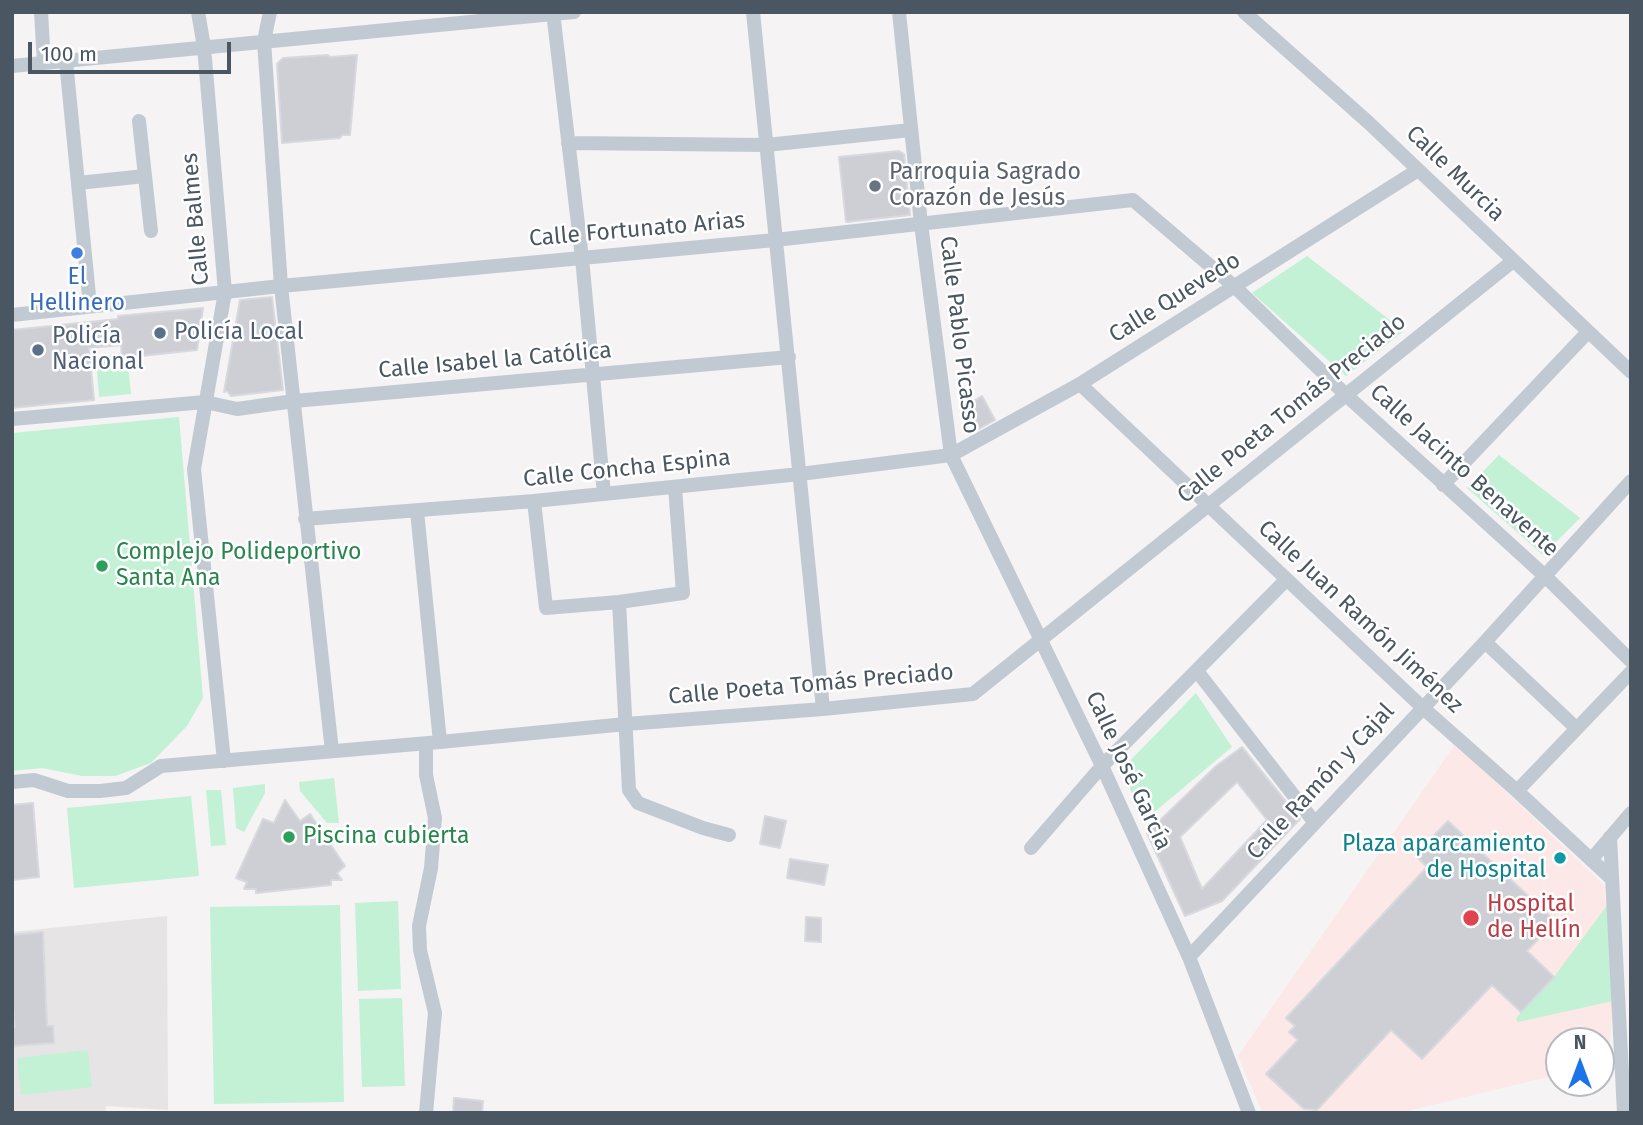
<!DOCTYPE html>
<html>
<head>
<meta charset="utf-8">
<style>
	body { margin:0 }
	#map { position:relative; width:1643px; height:1125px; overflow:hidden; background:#f5f3f3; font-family:"Fira Sans",sans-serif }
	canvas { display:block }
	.frame { position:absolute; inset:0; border:14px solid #4a5661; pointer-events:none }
	.north { position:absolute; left:1545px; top:1027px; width:70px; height:70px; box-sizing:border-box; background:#fff; border:2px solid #b7bbc0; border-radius:50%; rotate:0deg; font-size:19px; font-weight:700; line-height:28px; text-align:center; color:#4a5661 }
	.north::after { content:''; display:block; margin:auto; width:24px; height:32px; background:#1a73e8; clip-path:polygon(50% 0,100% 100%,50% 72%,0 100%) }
	.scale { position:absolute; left:28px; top:42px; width:203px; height:32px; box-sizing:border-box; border:4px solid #4a5661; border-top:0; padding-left:9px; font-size:21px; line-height:24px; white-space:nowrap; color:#4a5661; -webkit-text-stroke:5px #fff; paint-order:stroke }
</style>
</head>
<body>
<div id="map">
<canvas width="1643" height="1125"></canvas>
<div class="frame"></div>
<div class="north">N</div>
<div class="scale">100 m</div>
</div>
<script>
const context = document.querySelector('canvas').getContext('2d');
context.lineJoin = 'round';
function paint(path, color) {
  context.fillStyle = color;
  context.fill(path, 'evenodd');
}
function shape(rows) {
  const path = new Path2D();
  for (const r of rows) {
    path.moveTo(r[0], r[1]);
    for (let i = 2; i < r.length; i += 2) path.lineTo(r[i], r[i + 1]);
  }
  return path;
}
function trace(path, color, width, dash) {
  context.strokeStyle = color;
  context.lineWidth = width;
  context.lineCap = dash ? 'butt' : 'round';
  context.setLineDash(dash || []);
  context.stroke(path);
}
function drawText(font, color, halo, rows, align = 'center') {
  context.font = font + ' "Fira Sans",sans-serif';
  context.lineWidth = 5;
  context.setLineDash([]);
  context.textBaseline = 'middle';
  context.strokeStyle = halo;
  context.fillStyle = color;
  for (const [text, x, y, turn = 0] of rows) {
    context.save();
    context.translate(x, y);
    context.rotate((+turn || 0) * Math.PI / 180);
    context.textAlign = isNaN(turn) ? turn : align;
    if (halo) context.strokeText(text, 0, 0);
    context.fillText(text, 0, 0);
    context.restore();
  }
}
paint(shape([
	[167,916,168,1110,106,1106,105,1113,12,1113,12,932]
]), '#e6e4e5');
paint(shape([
	[1454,746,1480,767,1604,885,1605,899,1608,904,1613,1001,1608,1062,1601,1064,1601,1041,1559,1041,1559,1074,1400,1113,1263,1113,1238,1056]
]), '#fce8e6');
paint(shape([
	[1307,256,1404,331,1346,376,1252,293],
	[127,353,131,394,99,397,96,357],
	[179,417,203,698,187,726,151,763,115,776,82,776,42,768,12,771,12,433],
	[1499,455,1580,518,1543,555,1467,488],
	[1196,693,1232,747,1145,820,1121,770],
	[334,778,339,823,327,823,300,791,299,782],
	[265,784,265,793,244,832,236,828,233,788],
	[206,790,221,790,226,845,211,846],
	[191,796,199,876,74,888,67,808],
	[398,901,401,989,358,991,355,903],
	[1608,904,1613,1001,1518,1022,1516,1019,1521,1012,1554,977],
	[340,905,344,1102,214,1104,210,907],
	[402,998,405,1086,362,1087,359,999],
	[88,1050,92,1087,21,1095,17,1058]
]), '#c3f1d5');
const building = shape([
	[328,55,330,57,357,55,350,135,342,135,340,138,282,143,277,64,283,58,328,55],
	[899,151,904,154,910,215,846,222,839,157,899,151],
	[272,297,283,390,231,396,227,391,224,392,240,300,272,297],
	[203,308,197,350,122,358,121,345,89,348,94,400,12,408,12,330,118,319,118,316,203,308],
	[982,396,995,420,979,429,965,406,982,396],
	[1242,747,1300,819,1222,901,1185,916,1147,833,1216,766,1242,747],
	[1237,782,1267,820,1202,889,1180,837,1237,782],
	[285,800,300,821,310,814,345,866,337,873,342,880,331,880,331,885,256,893,256,889,244,889,247,882,236,878,263,819,274,823,285,800],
	[33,803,39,877,12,880,12,805,33,803],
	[765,816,786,821,780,848,760,844,765,816],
	[1448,821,1555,921,1527,951,1554,977,1521,1012,1492,985,1422,1059,1391,1030,1317,1110,1304,1109,1266,1074,1298,1040,1289,1032,1295,1026,1286,1018,1427,867,1415,855,1448,821],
	[790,859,828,865,824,885,787,878,790,859],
	[806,917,821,918,821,942,805,941,806,917],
	[43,932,47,1026,53,1026,54,1043,12,1046,12,1029,15,1027,12,998,12,935,43,932],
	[454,1098,483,1101,482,1113,453,1113,454,1098]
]);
paint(building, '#cdcfd5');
trace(building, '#d7d9de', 2);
trace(shape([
	[41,12,44,63],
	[198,12,204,47,225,292,194,469,224,761],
	[270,12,264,41,281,286,332,751],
	[553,12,582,258,604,494],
	[753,12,823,709],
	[899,12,921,224,951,455,1102,766,1189,957,1249,1113],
	[1244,12,1369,123,1631,372],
	[66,61,90,306],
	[12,66,574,12],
	[139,121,151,231],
	[568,143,766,145,911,130],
	[78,183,145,176],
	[12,315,281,286,775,240,1133,200,1235,287,1346,395,1545,576,1631,661],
	[1080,384,1422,707,1517,791,1612,879],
	[12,419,205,402,237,409,294,401,789,357],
	[1443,485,1587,333],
	[534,501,546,608,619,602,683,593,675,487],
	[417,511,440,742],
	[305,519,534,501,800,474,951,455,1080,384,1418,170],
	[619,602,629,790,638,803,703,828,729,835],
	[1485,642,1575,727],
	[1197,671,1315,823],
	[426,744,426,775,435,818,431,868,419,926,420,950,435,1013,426,1113],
	[12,782,34,780,68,791,100,791,126,788,161,766,440,742,626,724,823,709,973,694,1513,261],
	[1517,791,1631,672],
	[1610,837,1624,1113],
	[1031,848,1102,766,1286,580],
	[1591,860,1631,813],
	[1189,957,1485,642,1631,481]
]), '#c1cad2', 14);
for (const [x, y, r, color] of [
	[875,186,7,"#6b7280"],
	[77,253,7,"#3f7fe0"],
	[160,333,7,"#5c6f8a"],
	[38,350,7,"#5c6f8a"],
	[102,566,7,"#2e9e5b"],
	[289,837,7,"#2e9e5b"],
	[1560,858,7,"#0f9aa8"],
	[1471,918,9,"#e0444e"]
]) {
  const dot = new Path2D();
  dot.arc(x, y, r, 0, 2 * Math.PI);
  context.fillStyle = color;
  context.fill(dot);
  trace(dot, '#fff', 2.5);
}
drawText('23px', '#5b616d', '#fff', [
	["Parroquia Sagrado",889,173],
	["Corazón de Jesús",889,199]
], 'left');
drawText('23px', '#4a5661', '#fff', [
	["Calle Murcia",1455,174,44],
	["Calle Balmes",196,219,-95],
	["Calle Fortunato Arias",637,230,-5],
	["Calle Quevedo",1175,298,-32],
	["Calle Pablo Picasso",959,335,83],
	["Calle Isabel la Católica",495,361,-5],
	["Calle Poeta Tomás Preciado",1292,409,-39],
	["Calle Concha Espina",627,469,-6],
	["Calle Jacinto Benavente",1464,471,42],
	["Calle Juan Ramón Jiménez",1360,617,43],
	["Calle Poeta Tomás Preciado",811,685,-5],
	["Calle José García",1128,771,65],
	["Calle Ramón y Cajal",1321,782,-47]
]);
drawText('23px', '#366cbe', '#fff', [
	["El",77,278],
	["Hellinero",77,304]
]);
drawText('23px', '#4e5e75', '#fff', [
	["Policía Local",174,333],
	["Policía",52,337],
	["Nacional",52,363]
], 'left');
drawText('23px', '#27864d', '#fff', [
	["Complejo Polideportivo",116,553],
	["Santa Ana",116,579],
	["Piscina cubierta",303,837]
], 'left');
drawText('23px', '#0d838f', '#fff', [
	["Plaza aparcamiento",1546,845],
	["de Hospital",1546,871]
], 'right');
drawText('23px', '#be3a42', '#fff', [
	["Hospital",1487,905],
	["de Hellín",1487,931]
], 'left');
</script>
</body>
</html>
